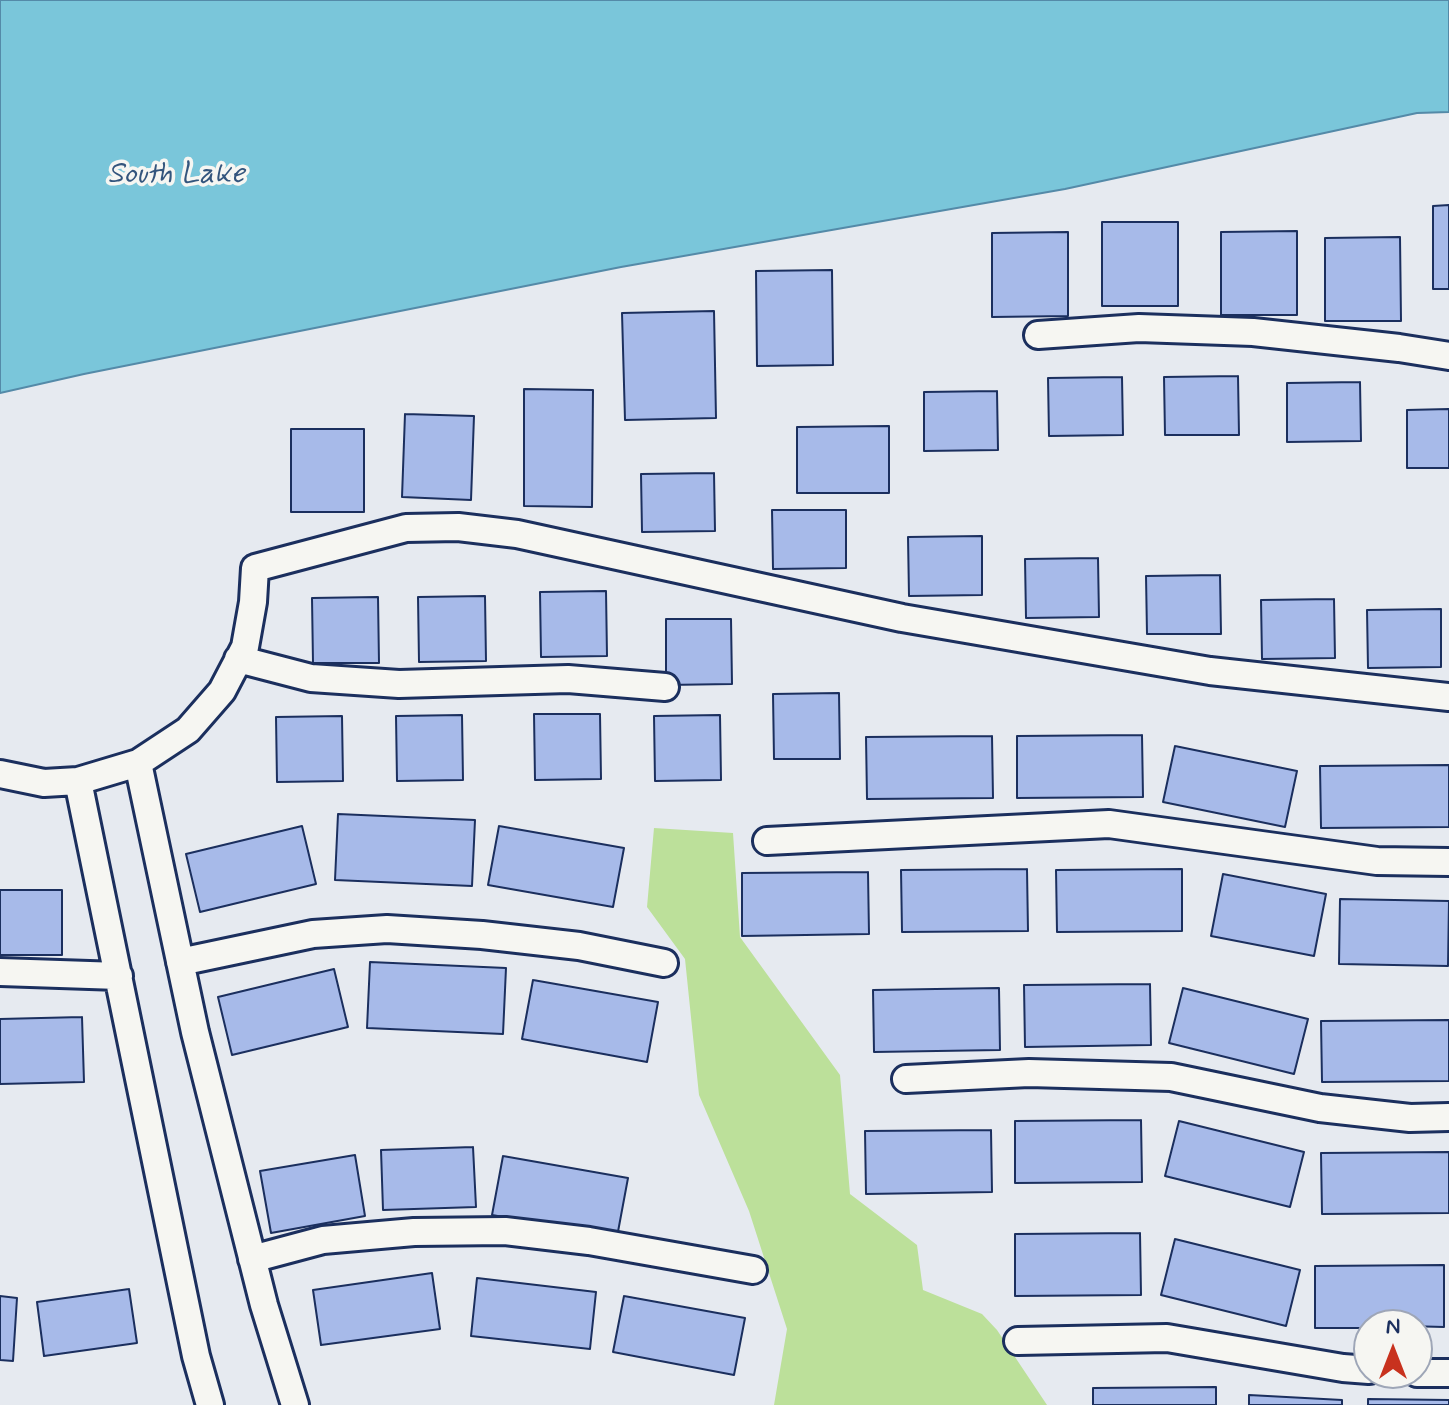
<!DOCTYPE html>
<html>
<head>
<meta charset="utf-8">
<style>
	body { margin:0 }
	#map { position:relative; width:1449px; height:1405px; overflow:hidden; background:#e6eaf0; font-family:Mynerve,sans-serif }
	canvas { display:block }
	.north { position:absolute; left:1353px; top:1309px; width:80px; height:80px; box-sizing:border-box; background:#f6f6f2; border:2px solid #9ea6b7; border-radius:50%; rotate:0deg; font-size:22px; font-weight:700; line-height:32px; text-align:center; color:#1b2f5e }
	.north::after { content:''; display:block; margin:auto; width:28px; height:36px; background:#c8321e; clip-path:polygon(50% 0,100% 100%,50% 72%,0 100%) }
</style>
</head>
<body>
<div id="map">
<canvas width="1449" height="1405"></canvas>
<div class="north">N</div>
</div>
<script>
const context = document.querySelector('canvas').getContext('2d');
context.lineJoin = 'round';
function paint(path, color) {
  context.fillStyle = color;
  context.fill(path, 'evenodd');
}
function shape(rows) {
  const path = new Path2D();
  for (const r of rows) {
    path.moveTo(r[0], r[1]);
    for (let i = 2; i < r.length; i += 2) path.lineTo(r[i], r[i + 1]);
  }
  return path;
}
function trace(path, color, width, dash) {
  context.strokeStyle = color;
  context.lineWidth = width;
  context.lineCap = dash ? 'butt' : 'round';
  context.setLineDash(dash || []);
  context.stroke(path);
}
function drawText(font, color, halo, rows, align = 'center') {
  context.font = font + ' Mynerve,sans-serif';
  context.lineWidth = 7;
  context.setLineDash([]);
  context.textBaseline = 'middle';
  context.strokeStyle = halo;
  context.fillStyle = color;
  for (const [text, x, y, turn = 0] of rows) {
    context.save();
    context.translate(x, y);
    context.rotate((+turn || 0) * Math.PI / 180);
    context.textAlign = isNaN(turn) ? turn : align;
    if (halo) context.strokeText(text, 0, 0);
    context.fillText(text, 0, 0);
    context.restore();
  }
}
paint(shape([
	[654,828,733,833,740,937,840,1075,850,1194,917,1245,923,1290,982,1314,997,1330,1047,1405,774,1405,787,1329,749,1211,699,1095,685,959,647,907]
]), '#bce09a');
const water = shape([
	[0,0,1449,0,1449,112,1417,113,1065,189,621,267,84,374,0,393,0,0]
]);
paint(water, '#7ac6da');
trace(water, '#548aa8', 2);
const building = shape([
	[1449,205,1449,289,1433,289,1433,206,1449,205],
	[1102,222,1178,222,1178,306,1102,306,1102,222],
	[1297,231,1297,315,1221,315,1221,232,1297,231],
	[1068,232,1068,316,992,317,992,233,1068,232],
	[1400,237,1401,321,1325,321,1325,238,1400,237],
	[832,270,833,365,757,366,756,271,832,270],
	[714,311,716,418,625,420,622,313,714,311],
	[1238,376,1239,435,1165,435,1164,377,1238,376],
	[1122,377,1123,435,1049,436,1048,378,1122,377],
	[1360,382,1361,441,1287,442,1287,383,1360,382],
	[524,389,593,390,592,507,524,506,524,389],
	[997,391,998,450,924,451,924,392,997,391],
	[1449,409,1449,468,1407,468,1407,410,1449,409],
	[405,414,474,416,471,500,402,497,405,414],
	[889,426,889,493,797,493,797,427,889,426],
	[291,429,364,429,364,512,291,512,291,429],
	[714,473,715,531,642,532,641,474,714,473],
	[772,510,846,510,846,568,773,569,772,510],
	[982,536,982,595,909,596,908,537,982,536],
	[1098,558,1099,617,1026,618,1025,559,1098,558],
	[1220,575,1221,634,1147,634,1146,576,1220,575],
	[606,591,607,656,541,657,540,592,606,591],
	[485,596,486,661,419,662,418,597,485,596],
	[378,597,379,663,313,663,312,598,378,597],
	[1334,599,1335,658,1262,659,1261,600,1334,599],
	[1441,609,1441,667,1368,668,1367,610,1441,609],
	[666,619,731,619,732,684,666,685,666,619],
	[839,693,840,759,774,759,773,694,839,693],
	[534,714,600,714,601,779,535,780,534,714],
	[462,715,463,780,397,781,396,716,462,715],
	[720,715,721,780,655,781,654,716,720,715],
	[342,716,343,781,277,782,276,717,342,716],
	[1142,735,1143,797,1017,798,1017,736,1142,735],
	[992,736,993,798,867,799,866,737,992,736],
	[1175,746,1297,771,1285,827,1163,802,1175,746],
	[1449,765,1449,827,1321,828,1320,766,1449,765],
	[338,814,475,820,472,886,335,880,338,814],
	[302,826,316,884,200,912,186,854,302,826],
	[499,826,624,848,613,907,488,885,499,826],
	[1027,869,1028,931,902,932,901,870,1027,869],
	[1182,869,1182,931,1057,932,1056,870,1182,869],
	[868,872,869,934,742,936,742,873,868,872],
	[1223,874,1326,894,1314,956,1211,936,1223,874],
	[0,890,62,890,62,955,0,955,0,890],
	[1340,899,1449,901,1448,966,1339,964,1340,899],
	[370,962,506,968,503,1034,367,1028,370,962],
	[334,969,348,1027,232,1055,218,997,334,969],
	[533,980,658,1002,647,1062,522,1039,533,980],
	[1150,984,1151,1045,1025,1047,1024,985,1150,984],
	[999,988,1000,1050,874,1052,873,990,999,988],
	[1183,988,1308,1019,1294,1074,1169,1043,1183,988],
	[82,1017,84,1082,0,1084,0,1019,82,1017],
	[1449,1020,1449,1081,1322,1082,1321,1021,1449,1020],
	[1141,1120,1142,1182,1015,1183,1015,1121,1141,1120],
	[1179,1121,1304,1152,1290,1207,1165,1176,1179,1121],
	[991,1130,992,1192,866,1194,865,1131,991,1130],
	[473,1147,476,1207,383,1210,381,1150,473,1147],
	[1449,1152,1449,1213,1322,1214,1321,1153,1449,1152],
	[355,1155,365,1216,271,1233,260,1171,355,1155],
	[503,1156,628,1178,617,1237,492,1215,503,1156],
	[1140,1233,1141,1295,1015,1296,1015,1234,1140,1233],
	[1175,1239,1300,1270,1286,1326,1161,1295,1175,1239],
	[1444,1265,1444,1327,1369,1325,1369,1328,1315,1328,1315,1266,1444,1265],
	[432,1273,440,1329,321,1345,313,1290,432,1273],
	[477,1278,596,1292,590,1349,471,1336,477,1278],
	[129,1289,137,1343,44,1356,37,1302,129,1289],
	[0,1296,17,1298,13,1361,0,1360,0,1296],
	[624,1296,745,1318,734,1375,613,1352,624,1296],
	[1216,1387,1216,1405,1093,1405,1093,1388,1216,1387],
	[1249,1395,1342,1400,1342,1405,1249,1405,1249,1395],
	[1368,1399,1449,1400,1449,1405,1368,1405,1368,1399]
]);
paint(building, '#a7bae9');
trace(building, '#1b2f5e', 2);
const minor = shape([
	[1038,335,1139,328,1253,332,1399,348,1449,356],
	[238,659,311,678,399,684,568,679,665,687],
	[138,763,195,1032,264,1305,295,1405],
	[0,774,44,783,78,781,138,763,188,730,222,691,245,647,253,602,255,568,406,528,458,527,517,534,902,618,1210,671,1449,697],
	[78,781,196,1356,210,1405],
	[767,841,1109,824,1377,861,1449,862],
	[180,962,313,934,387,929,482,935,579,946,664,963],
	[0,972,119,976],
	[906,1079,1029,1073,1171,1077,1320,1108,1410,1118,1449,1117],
	[252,1259,323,1240,414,1232,505,1231,589,1241,753,1270],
	[1018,1341,1167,1338,1343,1368,1369,1370],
	[1417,1373,1449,1373]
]);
trace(minor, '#1b2f5e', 32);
trace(minor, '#f6f6f2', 26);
drawText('italic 30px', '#33557d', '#f6f6f2', [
	["South Lake",176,176]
]);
</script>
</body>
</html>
